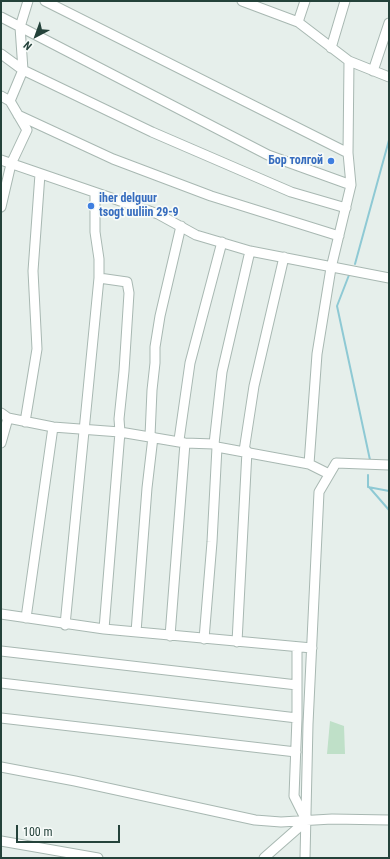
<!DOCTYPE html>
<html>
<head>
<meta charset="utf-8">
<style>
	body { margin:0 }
	#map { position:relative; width:390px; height:859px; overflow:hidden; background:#e6efeb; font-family:"Roboto Condensed",sans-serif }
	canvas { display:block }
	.frame { position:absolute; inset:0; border:2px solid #24423a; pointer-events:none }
	.north { position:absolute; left:16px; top:16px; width:40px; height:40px; -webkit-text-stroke:3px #f7fbf9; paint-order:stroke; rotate:221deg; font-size:11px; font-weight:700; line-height:16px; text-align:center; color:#24423a }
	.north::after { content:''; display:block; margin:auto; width:14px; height:18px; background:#24423a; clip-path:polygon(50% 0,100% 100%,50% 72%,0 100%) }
	.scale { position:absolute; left:16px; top:825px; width:104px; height:18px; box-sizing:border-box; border:2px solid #24423a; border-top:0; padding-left:5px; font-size:12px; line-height:14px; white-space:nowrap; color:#24423a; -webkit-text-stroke:3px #f7fbf9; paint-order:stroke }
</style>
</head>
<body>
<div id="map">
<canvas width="390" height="859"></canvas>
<div class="frame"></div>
<div class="north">N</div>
<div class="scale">100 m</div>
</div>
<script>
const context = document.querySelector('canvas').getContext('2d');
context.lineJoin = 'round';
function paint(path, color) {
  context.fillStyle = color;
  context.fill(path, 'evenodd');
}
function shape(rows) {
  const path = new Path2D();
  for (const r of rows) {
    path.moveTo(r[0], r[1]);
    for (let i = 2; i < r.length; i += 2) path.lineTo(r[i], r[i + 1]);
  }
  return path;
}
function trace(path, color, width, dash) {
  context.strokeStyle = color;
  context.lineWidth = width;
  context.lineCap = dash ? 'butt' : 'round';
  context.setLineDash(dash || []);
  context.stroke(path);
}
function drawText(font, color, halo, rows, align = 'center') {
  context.font = font + ' "Roboto Condensed",sans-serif';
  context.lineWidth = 3.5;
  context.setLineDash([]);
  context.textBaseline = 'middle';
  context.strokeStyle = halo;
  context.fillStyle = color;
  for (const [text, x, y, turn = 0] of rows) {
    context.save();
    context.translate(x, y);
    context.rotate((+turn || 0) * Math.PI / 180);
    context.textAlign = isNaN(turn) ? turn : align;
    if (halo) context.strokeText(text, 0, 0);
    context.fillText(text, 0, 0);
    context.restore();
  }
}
paint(shape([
	[330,721,344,726,345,754,327,754]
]), '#bfe0c8');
trace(shape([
	[355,264,389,140],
	[349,275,337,306,370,460],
	[368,475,368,487,389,491],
	[369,487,389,510]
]), '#8ec9d4', 2);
const minor = shape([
	[45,1,348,153],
	[242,1,298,22,349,61,389,77],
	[1,17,268,155,351,185],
	[298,22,305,1],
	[331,48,345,1],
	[1,54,23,70,152,132,291,192,346,208],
	[373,71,389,23],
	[1,96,10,101],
	[18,115,113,159,211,196,339,236],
	[1,160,158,214,196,235,250,251,389,278],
	[1,207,11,164,27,130,10,101,23,70,20,27,28,1],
	[99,278,127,282,129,293,124,371,119,419,120,432,104,629],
	[1,413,8,418,53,427,120,432,185,443,214,444,217,447,309,464,329,474],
	[25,422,37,349,33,271,40,174],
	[150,436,152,390,155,363,155,347,160,316,181,226],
	[179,440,190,363,222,242],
	[1,443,8,418],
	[214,444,222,372,250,251],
	[244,451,254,386,284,257],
	[309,464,317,354,331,268,351,185,348,153,349,61],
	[1,614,104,629,312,648],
	[26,618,53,427],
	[65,625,99,278,99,259,95,232,95,193],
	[136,632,147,488,153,437],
	[170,636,185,443],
	[204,639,212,542,217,447],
	[237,642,247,451],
	[297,647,297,718,294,796,306,820],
	[1,651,297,685],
	[1,683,297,718],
	[1,718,296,752],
	[1,767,75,781,255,820,281,822,332,819,389,820],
	[1,841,98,858],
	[264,858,306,821],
	[305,858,308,724,319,492,336,463,389,465]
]);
trace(minor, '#a8b8b2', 11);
trace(minor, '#fff', 9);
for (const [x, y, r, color] of [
	[331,161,4,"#3f7fe0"],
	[91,206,4,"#3f7fe0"]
]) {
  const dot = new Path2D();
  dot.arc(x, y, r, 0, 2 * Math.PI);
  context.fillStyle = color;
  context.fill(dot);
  trace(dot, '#f7fbf9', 1.5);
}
drawText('bold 12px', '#366cbe', '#f7fbf9', [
	["Бор толгой",323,161],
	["iher delguur",99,199,"left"],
	["tsogt uuliin 29-9",99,213,"left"]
], 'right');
</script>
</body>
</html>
